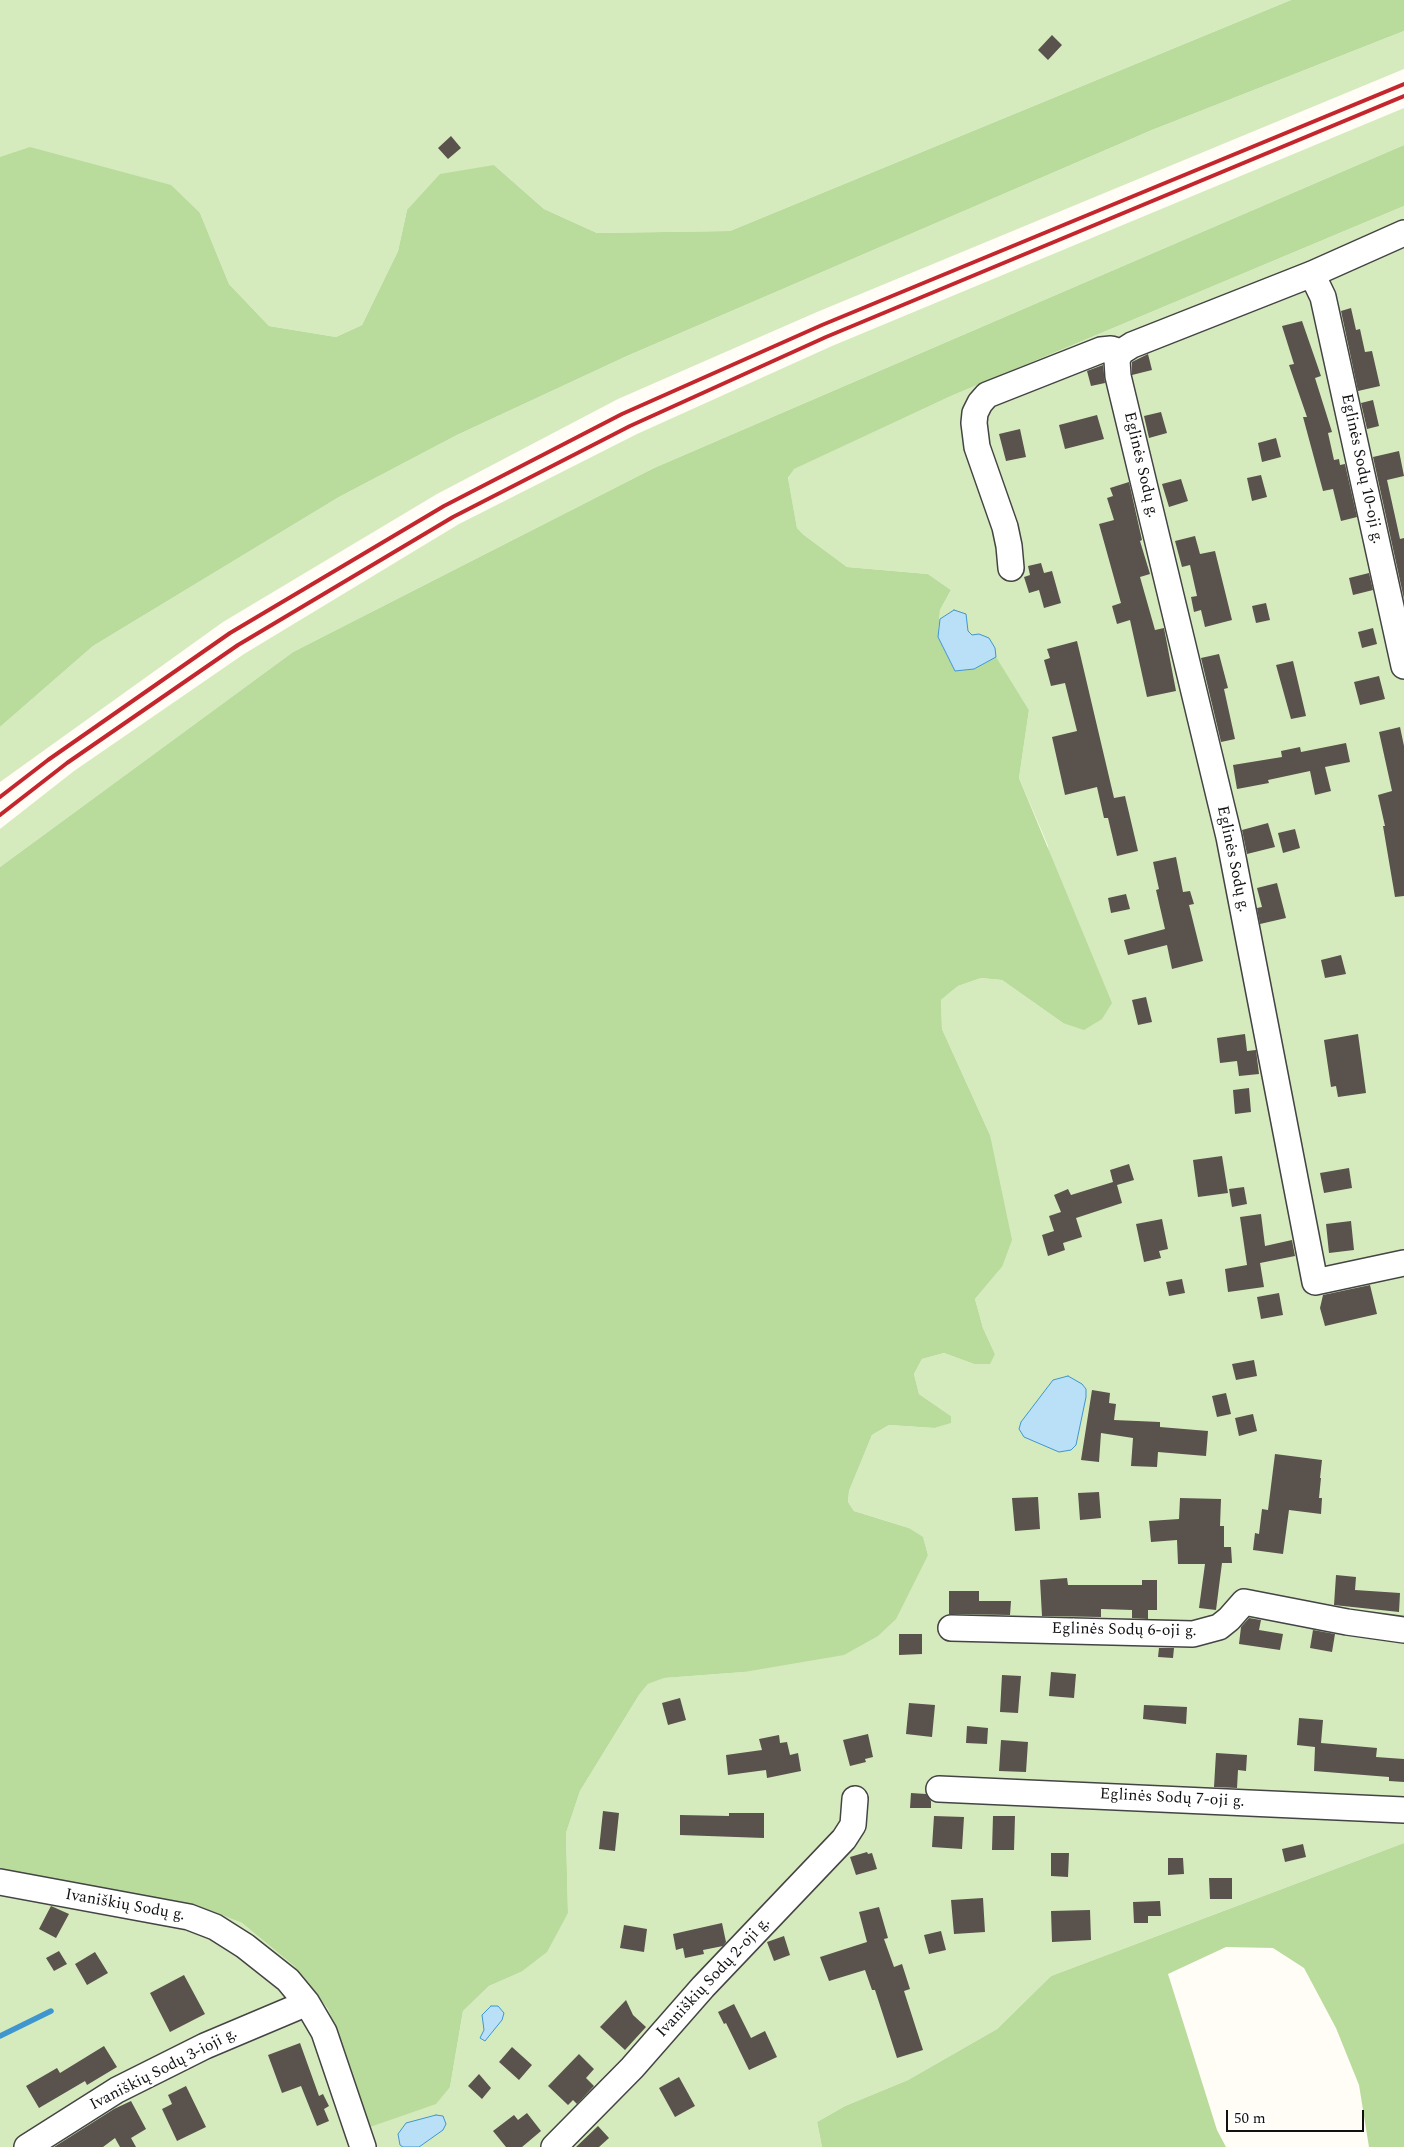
<!DOCTYPE html>
<html>
<head>
<meta charset="utf-8">
<style>
	body { margin:0 }
	#map { position:relative; width:1404px; height:2147px; overflow:hidden; background:#fffdf5; font-family:Spectral,serif }
	canvas { display:block }
	.scale { position:absolute; left:1226px; top:2110px; width:138px; height:22px; box-sizing:border-box; border:2px solid #111; border-top:0; padding-left:6px; font-size:15px; line-height:18px; white-space:nowrap; color:#111; -webkit-text-stroke:4px #fff; paint-order:stroke }
</style>
</head>
<body>
<div id="map">
<canvas width="1404" height="2147"></canvas>
<div class="scale">50 m</div>
</div>
<script>
const context = document.querySelector('canvas').getContext('2d');
context.lineJoin = 'round';
function paint(path, color) {
  context.fillStyle = color;
  context.fill(path, 'evenodd');
}
function shape(rows) {
  const path = new Path2D();
  for (const r of rows) {
    path.moveTo(r[0], r[1]);
    for (let i = 2; i < r.length; i += 2) path.lineTo(r[i], r[i + 1]);
  }
  return path;
}
function trace(path, color, width, dash) {
  context.strokeStyle = color;
  context.lineWidth = width;
  context.lineCap = dash ? 'butt' : 'round';
  context.setLineDash(dash || []);
  context.stroke(path);
}
function drawText(font, color, halo, rows, align = 'center') {
  context.font = font + ' Spectral,serif';
  context.lineWidth = 5;
  context.setLineDash([]);
  context.textBaseline = 'middle';
  context.strokeStyle = halo;
  context.fillStyle = color;
  for (const [text, x, y, turn = 0] of rows) {
    context.save();
    context.translate(x, y);
    context.rotate((+turn || 0) * Math.PI / 180);
    context.textAlign = isNaN(turn) ? turn : align;
    if (halo) context.strokeText(text, 0, 0);
    context.fillText(text, 0, 0);
    context.restore();
  }
}
paint(shape([
	[0,0,1291,0,730,231,597,233,544,209,494,165,407,210,398,251,362,325,336,337,269,326,229,284,200,213,0,157],
	[1404,31,1404,69,817,312,618,399,437,494,223,622,0,782,0,727,93,646,339,497,457,435,627,356,1152,130],
	[1404,108,1404,145,654,468,293,652,0,867,0,829,74,771,244,654,459,524,637,434,832,346],
	[1404,206,1404,1843,1051,1976,997,2029,908,2080,845,2106,817,2122,822,2147,0,2147,0,1870,196,1905,242,1923,294,1966,328,2009,370,2126,450,2087,463,2011,489,1986,521,1972,568,1913,566,1833,580,1791,639,1695,648,1684,663,1678,744,1672,928,1555,923,1538,909,1528,854,1511,848,1502,849,1491,872,1435,889,1425,933,1428,951,1416,919,1394,914,1374,922,1359,944,1353,974,1364,995,1354,983,1328,975,1299,1002,1267,990,1135,942,1029,941,1000,958,986,981,978,1002,980,1063,1023,1048,846,1019,778,1029,710,996,658,955,671,938,637,940,610,951,590,928,574,847,567,804,535,797,528,788,479,793,469,951,396]
]), '#d5ebbd');
paint(shape([
	[1291,0,1404,0,1404,31,1152,130,627,356,457,435,339,497,93,646,0,727,0,157,30,147,171,185,200,213,229,284,269,326,336,337,362,325,398,251,407,210,440,174,494,165,544,209,597,233,730,231],
	[1404,145,1404,206,951,396,794,469,788,478,797,528,804,535,847,567,928,574,951,590,940,610,938,637,955,671,974,669,996,657,1029,710,1019,778,1112,1003,1102,1019,1084,1030,1063,1023,1002,980,981,978,958,986,941,1000,942,1029,990,1135,1012,1240,1002,1267,975,1299,983,1328,995,1354,990,1364,974,1364,944,1353,922,1359,914,1374,919,1394,951,1416,951,1423,934,1428,889,1425,872,1435,849,1491,848,1502,854,1511,909,1528,923,1537,928,1555,896,1619,878,1636,844,1655,744,1672,664,1678,648,1684,639,1695,580,1791,566,1833,568,1913,547,1952,521,1972,489,1986,463,2011,450,2087,436,2104,370,2127,328,2009,294,1966,242,1923,196,1905,0,1870,0,867,293,652,654,468],
	[1404,1843,1404,2147,1369,2147,1359,2085,1336,2028,1304,1968,1273,1948,1226,1947,1168,1974,1217,2130,1226,2147,822,2147,817,2122,845,2106,908,2080,997,2029,1051,1976]
]), '#b9dc9c');
const water = shape([
	[954,610,966,614,968,631,972,635,979,634,989,638,995,648,996,657,974,669,955,671,938,637,940,619,954,610],
	[1068,1376,1082,1384,1086,1389,1086,1397,1076,1445,1071,1450,1059,1452,1024,1437,1019,1429,1021,1422,1053,1380,1068,1376],
	[491,2006,498,2006,504,2013,502,2020,485,2041,480,2038,484,2030,482,2015,491,2006],
	[436,2115,443,2116,446,2124,443,2130,419,2147,403,2147,400,2145,398,2134,406,2123,436,2115]
]);
paint(water, '#b9e0f7');
trace(water, '#3f96cf', 1);
trace(shape([
	[0,2036,51,2011]
]), '#3f96cf', 5.5);
paint(shape([
	[1052,35,1062,45,1048,60,1038,50],
	[451,136,461,148,448,159,438,148],
	[1351,308,1356,330,1360,329,1365,352,1372,351,1380,386,1358,391,1341,311],
	[1302,321,1321,376,1315,378,1332,432,1328,433,1334,460,1339,459,1340,465,1345,464,1357,517,1341,521,1333,489,1323,491,1303,417,1307,417,1289,365,1294,364,1282,326],
	[1148,354,1152,370,1132,375,1132,362],
	[1103,365,1105,383,1091,386,1087,371],
	[1373,400,1379,426,1367,429,1361,403],
	[1161,412,1167,433,1149,438,1144,416],
	[1097,415,1104,439,1065,449,1059,425],
	[1020,429,1026,457,1006,461,999,434],
	[1276,438,1281,457,1262,462,1258,443],
	[1399,451,1404,476,1387,480,1400,539,1404,538,1404,599,1373,457],
	[1261,475,1267,497,1252,501,1247,478],
	[1181,479,1188,501,1169,507,1162,484],
	[1129,482,1142,540,1140,541,1150,574,1140,577,1155,630,1164,628,1176,691,1147,697,1130,620,1117,624,1112,606,1121,603,1099,524,1114,520,1107,498,1113,496,1110,488],
	[1195,536,1200,554,1215,551,1232,620,1205,627,1201,610,1194,612,1191,597,1197,596,1190,565,1182,567,1175,541],
	[1041,563,1044,573,1052,571,1061,603,1044,608,1039,590,1029,593,1024,577,1030,575,1028,566],
	[1369,573,1373,590,1353,595,1349,578],
	[1266,603,1270,620,1256,623,1252,606],
	[1373,628,1377,644,1362,648,1358,632],
	[1077,641,1114,798,1125,796,1138,851,1117,856,1108,818,1104,818,1097,787,1065,795,1052,737,1077,731,1065,683,1051,686,1044,660,1050,658,1047,649],
	[1219,654,1228,688,1224,689,1235,739,1221,742,1201,658],
	[1293,661,1306,716,1291,719,1276,665],
	[1379,676,1385,699,1360,705,1354,682],
	[1400,727,1404,746,1404,896,1395,897,1383,826,1385,826,1378,795,1392,791,1379,732],
	[1346,743,1350,762,1325,767,1331,791,1315,795,1310,771,1268,780,1269,783,1237,789,1233,765,1282,757,1281,751,1300,747,1301,752],
	[1268,823,1275,847,1247,854,1242,830],
	[1295,829,1300,848,1283,853,1278,833],
	[1176,857,1183,892,1190,891,1194,904,1189,905,1203,961,1172,969,1167,945,1128,955,1124,940,1165,929,1156,890,1159,889,1153,862],
	[1277,883,1286,918,1260,924,1257,908,1262,907,1257,888],
	[1126,894,1130,909,1111,913,1108,898],
	[1341,955,1346,974,1325,978,1321,960],
	[1146,997,1152,1022,1138,1025,1132,1000],
	[1245,1034,1247,1051,1256,1050,1259,1074,1239,1076,1237,1061,1220,1063,1217,1038],
	[1358,1034,1366,1093,1338,1097,1336,1086,1331,1087,1324,1040],
	[1249,1088,1251,1112,1235,1114,1233,1090],
	[1222,1156,1228,1193,1198,1197,1193,1160],
	[1129,1164,1134,1180,1117,1185,1122,1203,1076,1218,1082,1237,1063,1243,1065,1250,1048,1256,1042,1235,1054,1231,1049,1216,1061,1212,1054,1195,1068,1189,1071,1195,1113,1182,1110,1170],
	[1349,1168,1352,1188,1324,1193,1320,1173],
	[1244,1187,1247,1204,1232,1207,1229,1189],
	[1261,1214,1265,1246,1292,1240,1295,1256,1260,1263,1264,1287,1228,1292,1225,1269,1247,1265,1240,1217],
	[1162,1219,1168,1249,1159,1251,1161,1258,1144,1262,1136,1224],
	[1351,1221,1354,1250,1329,1253,1326,1224],
	[1182,1279,1185,1293,1169,1296,1166,1282],
	[1370,1285,1377,1314,1325,1326,1320,1308,1323,1295],
	[1279,1293,1283,1315,1261,1319,1257,1297],
	[1254,1360,1257,1376,1236,1380,1232,1364],
	[1092,1390,1110,1393,1109,1403,1116,1404,1114,1420,1160,1422,1160,1427,1208,1431,1206,1456,1158,1452,1157,1467,1131,1466,1133,1438,1101,1433,1099,1462,1081,1460],
	[1226,1393,1231,1414,1217,1417,1212,1396],
	[1253,1414,1257,1431,1239,1436,1235,1418],
	[1275,1454,1322,1460,1320,1478,1321,1478,1319,1498,1322,1498,1321,1514,1289,1510,1283,1554,1253,1550,1255,1533,1259,1534,1262,1509,1268,1510],
	[1099,1492,1101,1518,1080,1520,1078,1493],
	[1038,1497,1040,1529,1015,1531,1012,1498],
	[1180,1498,1221,1499,1220,1526,1224,1526,1224,1547,1231,1547,1232,1563,1222,1563,1216,1610,1199,1608,1205,1564,1178,1564,1177,1540,1151,1542,1149,1521,1179,1519],
	[1336,1575,1356,1577,1355,1590,1400,1593,1399,1612,1334,1605],
	[1067,1578,1068,1585,1142,1585,1142,1580,1157,1580,1157,1610,1148,1610,1148,1619,1132,1618,1132,1610,1101,1609,1101,1617,1042,1616,1040,1580],
	[949,1591,979,1591,979,1601,1011,1601,1010,1615,949,1614],
	[1249,1618,1261,1620,1259,1630,1283,1634,1280,1650,1239,1644,1241,1627],
	[1313,1630,1335,1634,1332,1652,1310,1648],
	[899,1634,922,1634,922,1654,899,1655],
	[1159,1648,1174,1648,1173,1658,1158,1657],
	[1051,1672,1076,1674,1074,1698,1049,1696],
	[1002,1675,1021,1676,1018,1713,1000,1712],
	[680,1698,686,1720,668,1725,662,1703],
	[909,1703,935,1705,932,1737,906,1734],
	[1144,1705,1187,1707,1186,1724,1143,1719],
	[1299,1718,1323,1720,1321,1743,1377,1748,1376,1757,1404,1759,1404,1782,1389,1781,1389,1777,1314,1771,1315,1747,1297,1745],
	[967,1726,988,1728,987,1744,966,1743],
	[868,1734,873,1757,865,1759,866,1762,850,1766,843,1740],
	[779,1735,780,1743,787,1742,790,1755,798,1753,801,1771,767,1778,766,1770,728,1775,726,1755,762,1750,759,1739],
	[1001,1740,1028,1742,1026,1772,999,1771],
	[1216,1753,1247,1755,1246,1771,1238,1770,1237,1788,1214,1787],
	[911,1793,926,1794,931,1801,931,1808,910,1808],
	[603,1811,619,1813,615,1851,599,1849],
	[729,1813,764,1813,764,1838,680,1835,680,1815,729,1816],
	[934,1816,964,1817,962,1849,932,1847],
	[993,1816,1015,1816,1014,1850,992,1850],
	[1303,1844,1306,1857,1285,1862,1282,1849],
	[867,1852,868,1854,872,1853,877,1869,856,1875,850,1857],
	[1051,1853,1069,1853,1068,1877,1051,1876],
	[1168,1858,1183,1858,1184,1874,1168,1875],
	[1209,1878,1232,1878,1232,1899,1210,1899],
	[983,1898,985,1932,954,1934,951,1900],
	[1160,1901,1161,1916,1148,1916,1148,1923,1134,1923,1133,1902],
	[51,1906,69,1914,56,1938,39,1929],
	[879,1907,888,1938,884,1939,894,1967,902,1964,910,1989,904,1991,923,2050,897,2058,875,1990,872,1990,865,1970,829,1981,820,1957,867,1942,859,1912],
	[1090,1910,1091,1940,1052,1942,1051,1911],
	[722,1923,726,1942,723,1946,703,1950,704,1954,685,1958,683,1948,676,1950,673,1934],
	[624,1925,647,1929,644,1952,620,1948],
	[941,1931,946,1950,929,1954,924,1935],
	[784,1936,790,1955,774,1961,767,1942],
	[59,1951,67,1964,54,1971,46,1958],
	[95,1952,108,1973,87,1985,75,1964],
	[184,1975,205,2014,170,2032,150,1993],
	[626,2000,633,2015,646,2027,625,2050,600,2027],
	[734,2004,751,2038,765,2031,777,2057,749,2070,726,2023,724,2024,718,2012],
	[300,2043,319,2096,323,2094,329,2106,324,2109,329,2121,317,2126,301,2086,282,2093,268,2055],
	[104,2046,117,2067,87,2085,85,2081,39,2108,26,2086,57,2068,60,2073],
	[512,2047,532,2065,519,2080,499,2062],
	[579,2054,594,2069,586,2078,594,2086,577,2104,573,2100,568,2105,548,2086],
	[479,2074,491,2088,482,2099,468,2086],
	[679,2077,695,2106,675,2117,659,2088],
	[186,2086,206,2127,177,2141,162,2109,172,2104,168,2095],
	[131,2101,146,2129,131,2138,136,2147,120,2147,115,2138,103,2147,54,2147,114,2109],
	[527,2113,541,2131,522,2147,506,2147,493,2131,514,2115,518,2120],
	[598,2126,609,2138,599,2147,576,2147]
]), '#5a524d');
const minor = shape([
	[1312,274,1323,297,1404,666],
	[1121,352,1117,360,1118,376,1229,837,1315,1282,1404,1263],
	[1011,568,1009,546,1005,527,977,447,974,423,975,413,980,403,987,395,1101,350,1111,349,1121,352,1132,345,1312,274,1404,233],
	[951,1628,1193,1634,1219,1627,1229,1619,1244,1602,1347,1622,1404,1630],
	[939,1789,1404,1810],
	[0,1882,189,1917,215,1927,245,1946,288,1980,307,2003,324,2032,363,2147],
	[27,2147,117,2090,205,2046,307,2003],
	[554,2147,632,2068,703,1987,844,1839,853,1825,855,1799]
]);
trace(minor, '#444', 28);
trace(minor, '#fff', 25);
trace(shape([
	[0,797,48,760,230,633,444,506,622,414,822,325,1404,84],
	[0,815,67,763,238,645,453,517,630,426,826,337,1404,96]
]), '#c4262e', 4);
drawText('16px', '#111', '#fff', [
	["Eglinės Sodų g.",1140,465,77],
	["Eglinės Sodų 10-oji g.",1361,469,78],
	["Eglinės Sodų g.",1232,859,78],
	["Eglinės Sodų 6-oji g.",1124,1631,1],
	["Eglinės Sodų 7-oji g.",1172,1799,3],
	["Ivaniškių Sodų g.",125,1906,10],
	["Ivaniškių Sodų 2-oji g.",714,1978,-47],
	["Ivaniškių Sodų 3-ioji g.",164,2070,-27]
]);
</script>
</body>
</html>
